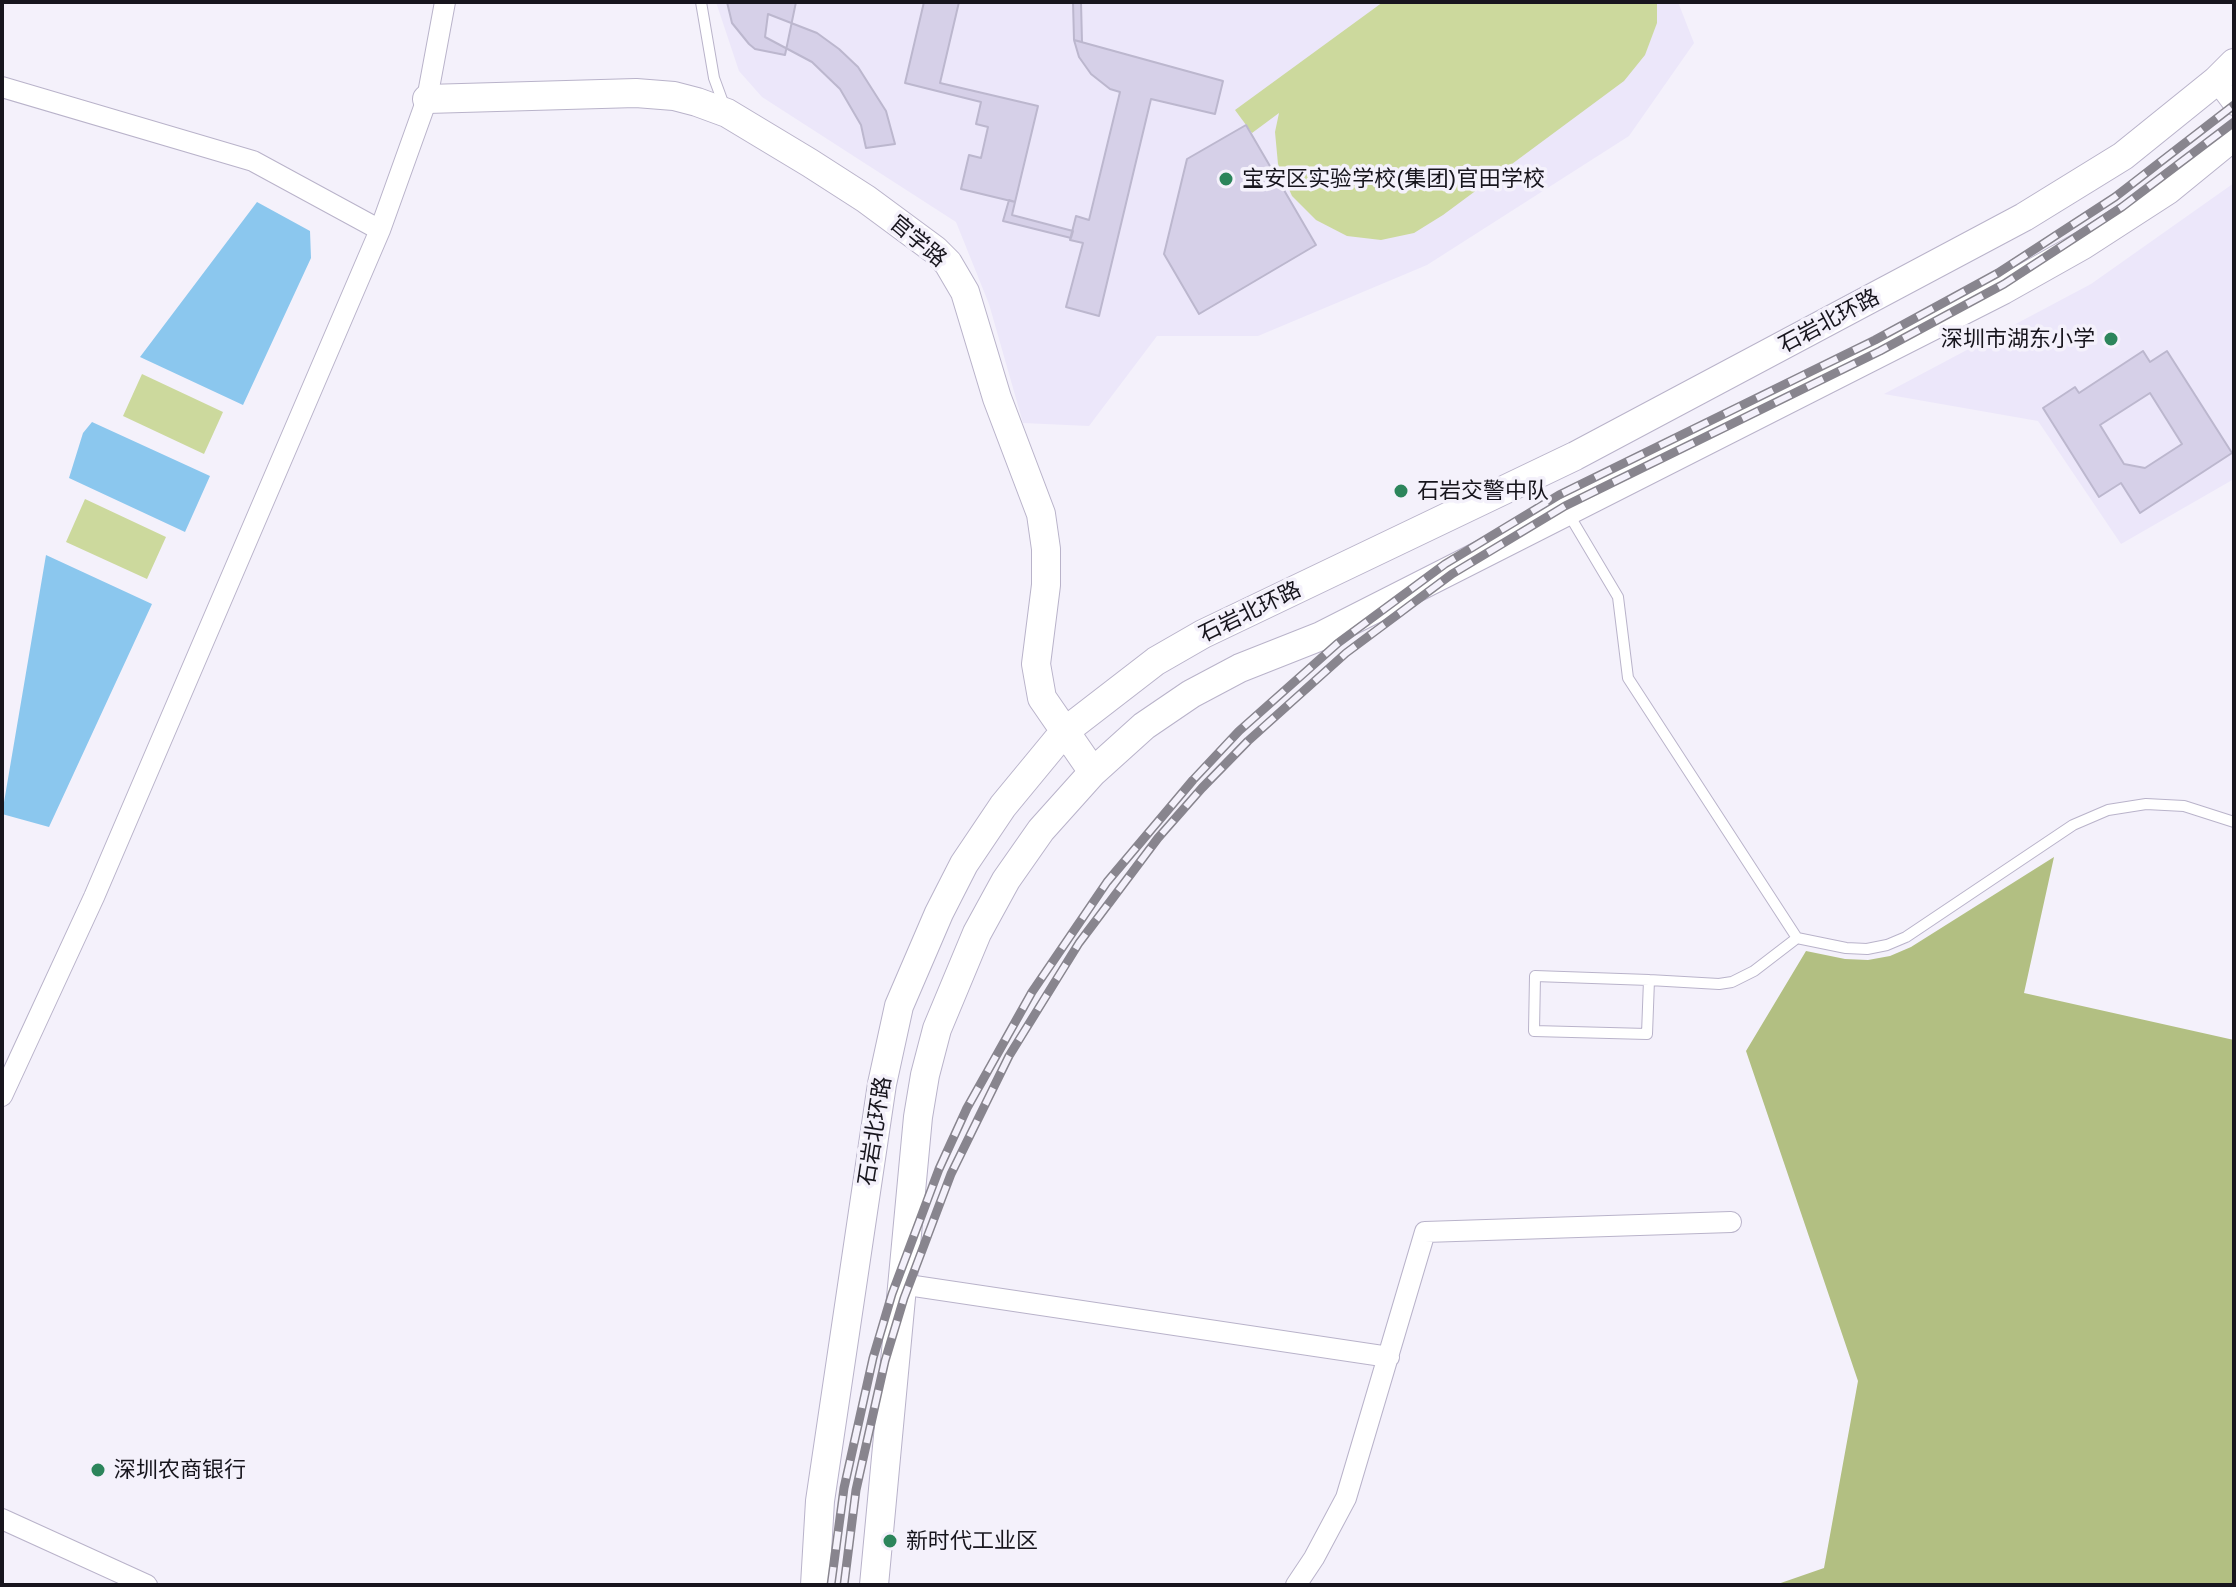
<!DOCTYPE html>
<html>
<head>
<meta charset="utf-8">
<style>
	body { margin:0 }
	#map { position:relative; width:2236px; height:1587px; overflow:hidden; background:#f4f1fb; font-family:"Golos Text",sans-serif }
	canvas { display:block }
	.frame { position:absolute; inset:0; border:4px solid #17151d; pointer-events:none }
</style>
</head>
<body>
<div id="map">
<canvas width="2236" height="1587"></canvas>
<div class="frame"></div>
</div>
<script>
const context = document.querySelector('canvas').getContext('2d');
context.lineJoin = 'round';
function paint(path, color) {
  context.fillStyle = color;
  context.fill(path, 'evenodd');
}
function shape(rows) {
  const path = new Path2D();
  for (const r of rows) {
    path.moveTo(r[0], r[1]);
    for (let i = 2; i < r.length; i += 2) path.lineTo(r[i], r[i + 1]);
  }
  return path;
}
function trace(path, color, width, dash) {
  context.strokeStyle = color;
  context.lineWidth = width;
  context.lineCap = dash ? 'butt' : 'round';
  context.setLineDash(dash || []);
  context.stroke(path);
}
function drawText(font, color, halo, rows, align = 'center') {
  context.font = font + ' "Golos Text","Noto Sans SC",sans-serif';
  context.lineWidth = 7;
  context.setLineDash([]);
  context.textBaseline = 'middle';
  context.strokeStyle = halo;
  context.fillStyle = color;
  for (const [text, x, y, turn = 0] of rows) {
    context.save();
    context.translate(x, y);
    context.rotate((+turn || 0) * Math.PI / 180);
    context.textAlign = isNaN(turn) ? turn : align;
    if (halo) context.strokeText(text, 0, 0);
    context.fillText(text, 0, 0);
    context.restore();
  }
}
paint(shape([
	[716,2,1678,2,1694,43,1629,136,1427,265,1258,336,1157,336,1089,426,1023,423,989,304,956,222,762,97,739,71],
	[2234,183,2234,479,2121,544,2038,421,1884,394,2091,284]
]), '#ece7fa');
paint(shape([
	[1383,2,1657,2,1657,23,1645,55,1624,81,1443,215,1414,233,1381,240,1347,236,1316,220,1292,196,1278,164,1275,132,1279,113,1252,133,1235,110],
	[142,374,223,412,204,454,123,416],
	[85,499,166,537,147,579,66,542]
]), '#ccd99d');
paint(shape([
	[2054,857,2024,993,2234,1040,2234,1585,1775,1585,1824,1568,1858,1381,1746,1051,1806,951,1845,959,1868,960,1890,956,1911,947]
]), '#b2bf82');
paint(shape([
	[257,202,310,231,311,258,243,405,140,357],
	[92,422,210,476,185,532,69,478,83,433],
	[46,555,152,604,49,827,2,814]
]), '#8bc7ee');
const building = shape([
	[727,2,796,2,785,55,755,49,749,44,732,23,727,2],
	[924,2,959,2,940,83,1038,106,1015,202,961,189,969,155,981,158,988,127,976,124,981,102,905,83,924,2],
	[1073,2,1081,2,1082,42,1074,40,1073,2],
	[768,14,817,33,839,49,858,67,886,111,895,144,866,148,861,125,840,89,812,62,765,37,768,14],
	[1074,40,1223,81,1215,114,1151,99,1099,316,1066,307,1083,243,1070,240,1076,216,1089,220,1120,92,1110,89,1091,74,1079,57,1074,40],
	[1246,125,1316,245,1199,314,1164,254,1187,159,1246,125],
	[1009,200,1015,202,1012,215,1073,231,1071,238,1003,221,1009,200],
	[2143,351,2150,362,2167,351,2232,453,2140,513,2121,483,2099,497,2043,408,2075,387,2079,393,2143,351],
	[2150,393,2182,444,2145,468,2124,464,2100,425,2150,393]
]);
paint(building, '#d6d0e8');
trace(building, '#bcb7ce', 2);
const lane = shape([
	[701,2,714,78,725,108],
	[1568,513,1618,597,1628,678,1797,938,1846,948,1867,949,1887,945,1906,937,2073,825,2108,810,2146,804,2184,806,2234,822],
	[1649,980,1647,1034,1534,1031,1535,976,1649,980,1719,984,1732,982,1754,971,1797,938]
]);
const street = shape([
	[2216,81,2234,105],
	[2,87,253,161,380,230],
	[2,1096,94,897,380,230,427,99,445,2],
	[901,1284,1389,1357],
	[2,1519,147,1585],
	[1296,1585,1314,1558,1346,1498,1425,1232,1731,1222]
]);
const secondary = shape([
	[427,99,636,93,674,96,697,102,727,113,810,163,866,199,935,250,948,263,965,292,997,398,1041,514,1046,549,1046,585,1036,664,1042,698,1093,772],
	[815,1585,820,1501,882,1084,899,1006,939,913,964,864,1003,806,1064,732,1156,661,1203,634,1575,456,2024,217,2123,156,2216,81,2234,63],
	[874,1585,918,1117,925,1075,937,1029,977,933,1006,880,1041,830,1093,772,1144,726,1191,694,1240,668,1321,636,2003,290,2083,245,2168,190,2234,136]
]);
trace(lane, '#b9b3ca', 12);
trace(street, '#b9b3ca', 22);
trace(secondary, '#b9b3ca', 30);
trace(lane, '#fff', 10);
trace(street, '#fff', 20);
trace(secondary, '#fff', 28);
const rail = shape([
	[831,1585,844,1488,873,1358,892,1294,939,1169,967,1108,1032,992,1107,882,1193,780,1239,731,1338,643,1445,564,1559,495,1875,340,1998,273,2115,197,2234,105],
	[844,1585,856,1490,885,1361,904,1298,951,1174,1009,1056,1079,943,1158,838,1202,788,1248,741,1346,653,1452,574,1565,506,1880,351,2004,284,2122,207,2234,122]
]);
trace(rail, '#88858e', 9);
trace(rail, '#f4f1fb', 6, [18]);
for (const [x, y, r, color] of [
	[1226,179,8,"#2c855b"],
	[2111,339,8,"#2c855b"],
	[1401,491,8,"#2c855b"],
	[98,1470,8,"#2c855b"],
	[890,1541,8,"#2c855b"]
]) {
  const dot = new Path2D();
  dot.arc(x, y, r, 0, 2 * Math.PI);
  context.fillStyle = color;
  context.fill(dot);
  trace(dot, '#f4f1fb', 3);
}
drawText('22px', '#17151d', '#f4f1fb', [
	["宝安区实验学校(集团)官田学校",1242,179],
	["深圳市湖东小学",2095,339,"right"],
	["石岩交警中队",1417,491],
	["深圳农商银行",114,1470],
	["新时代工业区",906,1541]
], 'left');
drawText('22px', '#17151d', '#f4f1fb', [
	["官学路",918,241,40],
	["石岩北环路",1829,321,-28],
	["石岩北环路",1250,612,-26],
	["石岩北环路",875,1131,-81]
]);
</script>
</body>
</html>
